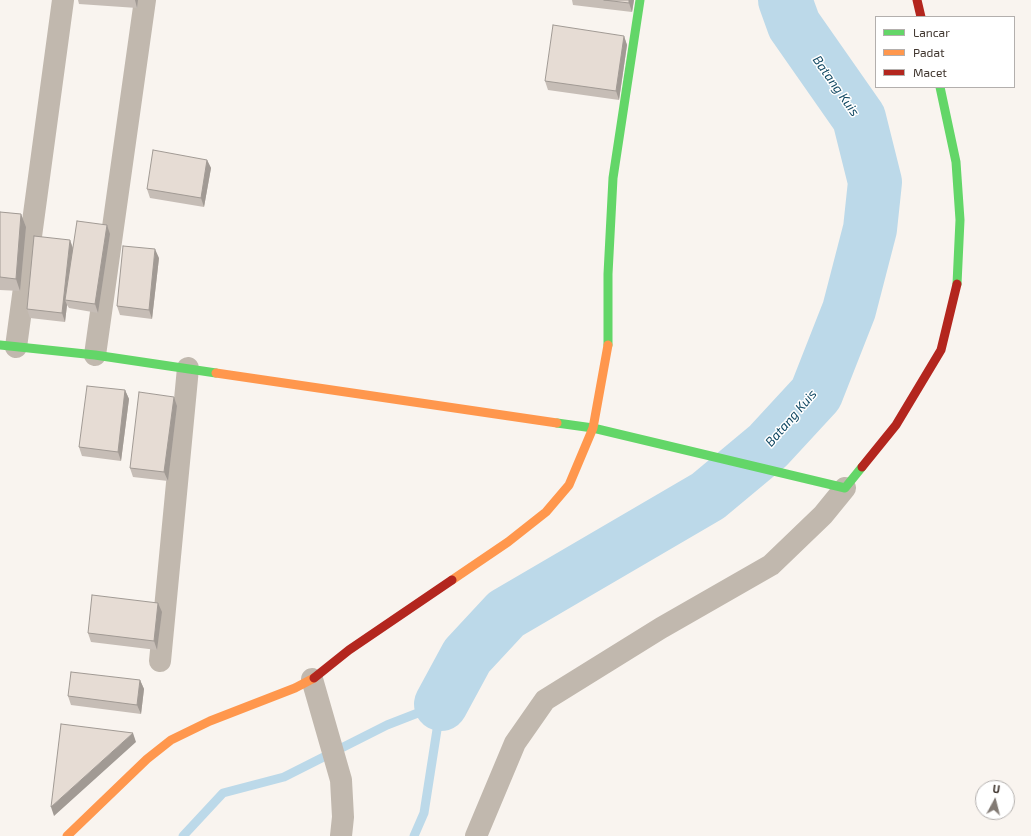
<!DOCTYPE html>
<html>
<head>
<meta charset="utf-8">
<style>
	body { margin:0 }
	#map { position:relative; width:1031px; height:836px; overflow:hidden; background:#f9f4ef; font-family:"Exo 2",sans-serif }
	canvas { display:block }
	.legend { position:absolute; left:875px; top:16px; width:140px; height:72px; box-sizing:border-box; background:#fff; border:1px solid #b3afad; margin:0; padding:5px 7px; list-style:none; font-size:12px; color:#423831 }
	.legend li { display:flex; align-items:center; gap:8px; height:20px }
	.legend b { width:20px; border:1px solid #b3afad }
	.north { position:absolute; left:975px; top:780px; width:40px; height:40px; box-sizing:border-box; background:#fff; border:1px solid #b3afad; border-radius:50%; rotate:7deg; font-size:11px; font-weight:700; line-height:16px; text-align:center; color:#423831 }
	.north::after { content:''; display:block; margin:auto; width:14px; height:18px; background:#827a74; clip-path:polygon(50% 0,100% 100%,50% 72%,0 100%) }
</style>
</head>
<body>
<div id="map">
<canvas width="1031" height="836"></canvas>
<ul class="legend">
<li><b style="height:5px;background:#63d668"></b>Lancar</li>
<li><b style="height:5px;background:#ff974d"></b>Padat</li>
<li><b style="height:5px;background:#b3261e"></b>Macet</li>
</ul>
<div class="north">U</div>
</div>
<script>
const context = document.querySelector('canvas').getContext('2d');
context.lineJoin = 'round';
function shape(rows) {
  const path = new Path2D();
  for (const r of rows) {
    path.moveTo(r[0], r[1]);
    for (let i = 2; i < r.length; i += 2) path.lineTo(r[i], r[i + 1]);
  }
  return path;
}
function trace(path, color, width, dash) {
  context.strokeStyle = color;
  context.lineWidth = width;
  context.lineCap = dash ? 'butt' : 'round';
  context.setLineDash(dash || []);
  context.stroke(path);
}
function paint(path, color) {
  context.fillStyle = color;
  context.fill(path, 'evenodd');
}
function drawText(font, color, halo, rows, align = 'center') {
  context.font = font + ' "Exo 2",sans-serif';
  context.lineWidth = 3;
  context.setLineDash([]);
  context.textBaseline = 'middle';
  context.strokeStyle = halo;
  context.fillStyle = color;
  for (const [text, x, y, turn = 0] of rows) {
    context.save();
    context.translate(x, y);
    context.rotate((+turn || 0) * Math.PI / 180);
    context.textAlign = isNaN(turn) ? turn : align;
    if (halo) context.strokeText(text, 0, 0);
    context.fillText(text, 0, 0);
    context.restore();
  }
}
trace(shape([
	[183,836,223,793,284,777,387,725,441,704],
	[414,836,424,813,441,704]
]), '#bcd9e9', 9);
trace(shape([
	[441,704,467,656,506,614,708,496,768,446,816,394,849,310,870,229,875,182,859,118,794,25,785,0]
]), '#bcd9e9', 54);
trace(shape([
	[16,347,63,0],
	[95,355,145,0],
	[160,661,188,368],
	[312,679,341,780,343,817,341,836],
	[476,836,515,743,545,700,661,628,771,565,823,515,845,488]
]), '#c1b8ae', 22);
trace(shape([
	[940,87,956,162,960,220,957,284],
	[0,345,95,355,216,373],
	[608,345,608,274,613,178,640,0],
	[557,423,593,428,845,488,862,467]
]), '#63d668', 9);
trace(shape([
	[216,373,557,423],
	[452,580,508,542,546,512,569,485,593,428,608,345],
	[67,836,147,759,171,740,210,721,295,688,314,678]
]), '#ff974d', 9);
trace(shape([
	[917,0,921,17],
	[862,467,896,425,941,350,957,284],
	[314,678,349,650,452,580]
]), '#b3261e', 9);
paint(shape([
	[78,0,138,0,137,8,79,4],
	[572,0,634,0,632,12,573,5],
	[624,36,627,45,619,100,548,90,545,81],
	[207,160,211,168,204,207,150,198,147,189],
	[0,212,21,214,26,227,20,291,0,290],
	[110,234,98,313,69,308,67,305,65,322,30,318,27,309,70,240,73,248],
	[159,258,152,319,120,315,117,306],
	[125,390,129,399,121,461,82,456,79,447],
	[174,397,177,406,168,481,133,477,130,468],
	[162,612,157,650,91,642,88,633],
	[140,680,144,689,141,714,71,705,68,696]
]), '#c6bdb6');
paint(shape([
	[135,0,138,0,137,8],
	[629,0,634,0,632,12,629,3],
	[624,36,627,45,619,100,616,91],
	[207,160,211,168,204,207,201,198],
	[21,214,26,227,20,291,16,279],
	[107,225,110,234,98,313,95,304],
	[70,240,73,249,65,300,67,305,65,322,62,313],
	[155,249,159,258,152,319,149,310],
	[125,390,129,399,121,461,118,452],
	[174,397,177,406,168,481,164,472],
	[158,603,162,612,157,650,154,641],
	[140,680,144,689,141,714,137,705],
	[133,733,136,742,54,816,51,807]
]), '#a19a94');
const building = shape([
	[604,0,629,0,629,3,604,0],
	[553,25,624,36,616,91,545,81,553,25],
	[153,150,207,160,201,198,147,189,153,150],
	[0,212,21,214,16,279,0,277,0,212],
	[77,221,107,225,95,304,65,300,77,221],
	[34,236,70,240,62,313,27,309,34,236],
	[123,246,155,249,149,310,117,306,123,246],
	[87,386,125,390,118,452,79,447,87,386],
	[139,392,174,397,164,472,130,468,139,392],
	[92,595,158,603,154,641,88,633,92,595],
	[71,672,140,680,137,705,68,696,71,672],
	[61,724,133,733,51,807,61,724]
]);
paint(building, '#e6dcd4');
trace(building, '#a19a94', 1);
drawText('italic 13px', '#124963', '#fff', [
	["Batang Kuis",836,86,55],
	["Batang Kuis",791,418,-49]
]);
</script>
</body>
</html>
